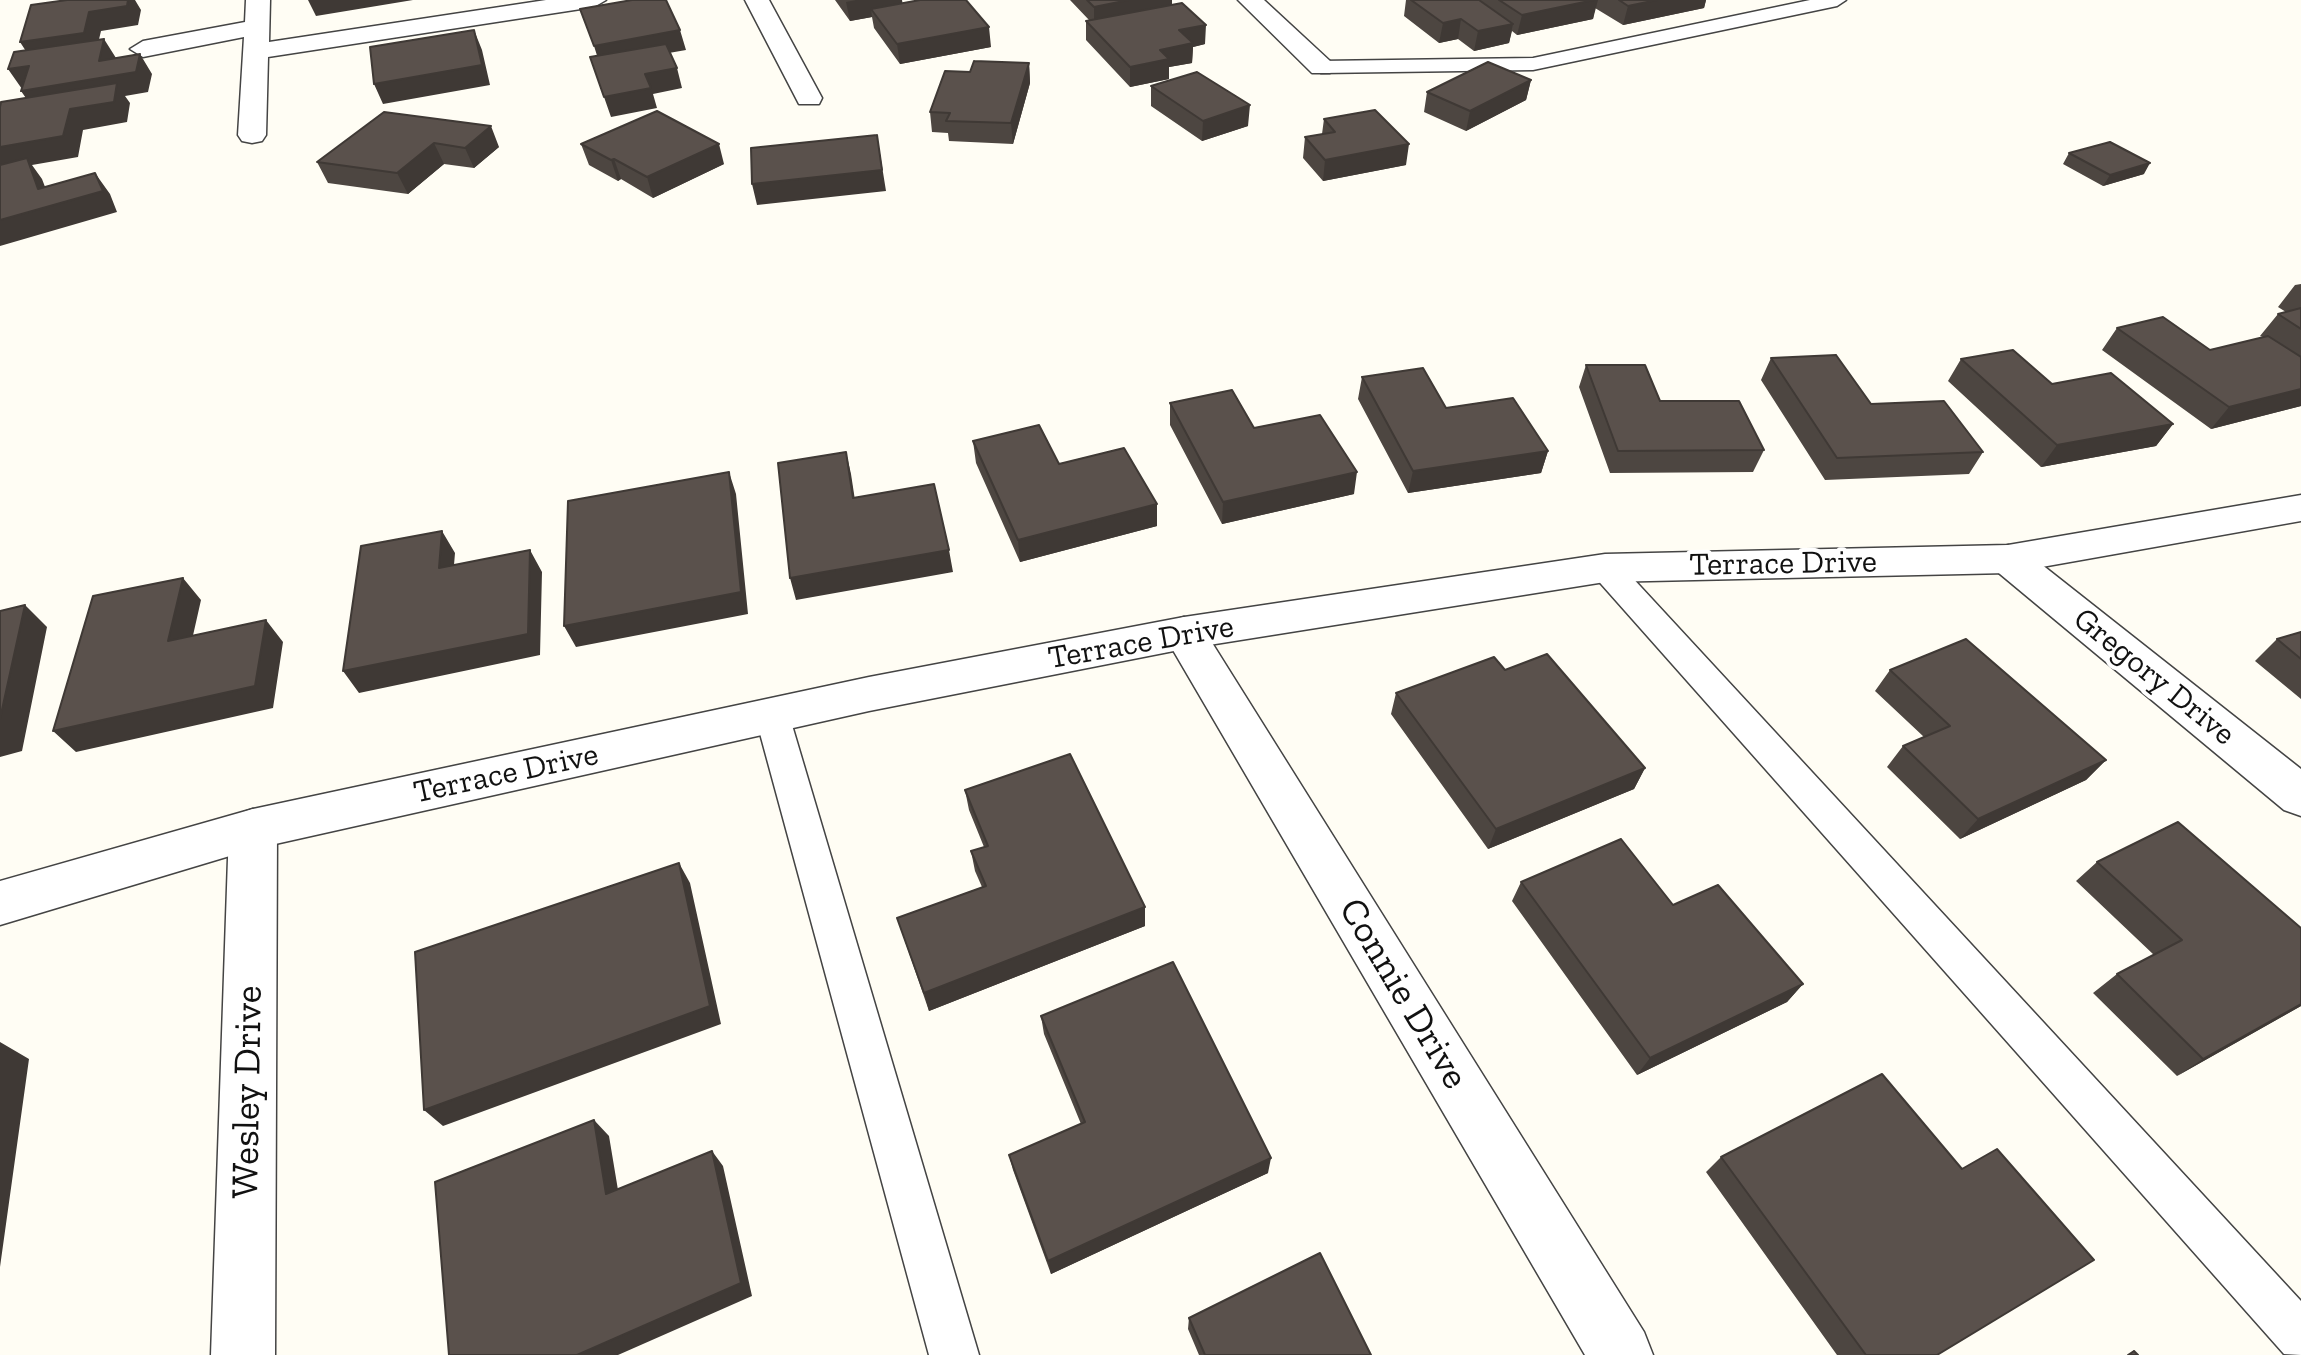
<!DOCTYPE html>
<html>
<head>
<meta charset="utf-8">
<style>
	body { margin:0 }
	canvas { display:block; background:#fffdf4 }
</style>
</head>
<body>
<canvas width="2301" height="1355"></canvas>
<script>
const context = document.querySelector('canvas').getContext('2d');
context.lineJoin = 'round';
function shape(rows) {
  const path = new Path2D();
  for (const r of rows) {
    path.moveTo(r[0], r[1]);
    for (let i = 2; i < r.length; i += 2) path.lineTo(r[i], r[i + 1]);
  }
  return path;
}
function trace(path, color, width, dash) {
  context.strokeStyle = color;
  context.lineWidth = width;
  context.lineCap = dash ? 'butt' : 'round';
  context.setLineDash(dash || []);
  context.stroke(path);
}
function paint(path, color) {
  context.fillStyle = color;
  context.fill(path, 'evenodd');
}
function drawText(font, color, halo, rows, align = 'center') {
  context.font = font + ' "Zilla Slab",serif';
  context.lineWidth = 8;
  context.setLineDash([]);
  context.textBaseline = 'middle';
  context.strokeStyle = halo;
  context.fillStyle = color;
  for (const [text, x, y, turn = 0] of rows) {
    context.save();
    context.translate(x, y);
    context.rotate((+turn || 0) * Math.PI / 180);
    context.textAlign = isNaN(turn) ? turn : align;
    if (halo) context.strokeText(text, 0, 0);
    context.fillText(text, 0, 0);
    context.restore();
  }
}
const service = shape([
	[1810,0,1846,0,1837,6,1533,70,1321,73,1311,67,1321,61,1533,58,1810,0],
	[1605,557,1616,560,2301,1301,2301,1355,2284,1354,1594,576,1589,568,1594,560,1605,557],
	[772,701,784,705,789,715,979,1355,929,1355,755,715,760,705,772,701]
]);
const minor = shape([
	[246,0,270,0,269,42,546,0,606,0,594,7,268,57,266,135,262,141,252,143,242,141,238,135,244,37,143,57,130,49,143,41,245,22,246,0],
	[745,0,769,0,822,98,819,104,799,104,745,0],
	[1238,0,1264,0,1330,61,1334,67,1330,73,1312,73,1238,0],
	[2008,545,2022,549,2301,769,2301,816,2284,810,1994,569,1988,559,1994,549,2008,545],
	[1184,617,1199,622,1644,1332,1653,1355,1585,1355,1163,633,1169,622,1184,617],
	[253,809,270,815,277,829,275,1355,211,1355,229,829,236,815,253,809]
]);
const tertiary = shape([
	[2301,495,2301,521,2008,573,1605,582,1184,649,869,711,253,849,0,925,0,881,253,809,869,677,1184,617,1605,554,2008,545,2301,495]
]);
trace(service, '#444', 3);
trace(minor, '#444', 3);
trace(tertiary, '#444', 3);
paint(service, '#fff');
paint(minor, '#fff');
paint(tertiary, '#fff');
paint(shape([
	[835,0,902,0,902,3,991,47,900,64,874,28,872,17,850,21],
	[1070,0,1172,0,1172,4,1205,44,1193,47,1192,63,1169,67,1169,79,1130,87,1086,40,1086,21,1089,20],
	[1406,0,1706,0,1704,8,1623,25,1595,8,1593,19,1517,35,1512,31,1509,43,1474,51,1458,39,1439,43,1404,16],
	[1029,63,1030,83,1013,144,949,141,948,133,932,132,930,112,970,72],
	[1531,80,1526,100,1466,131,1424,112,1427,92],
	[1151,86,1248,126,1202,141,1151,106],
	[384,112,499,147,474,168,444,164,408,194,328,183,317,162],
	[1324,119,1406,165,1323,181,1303,158,1305,137,1322,134],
	[581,144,724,164,653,198,621,179,618,181,589,165],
	[2069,153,2144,174,2103,186,2063,164],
	[2301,284,2301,406,2211,429,2102,350,2117,328,2210,350,2263,337,2260,336,2278,314,2286,312,2278,307,2295,285],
	[1771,358,1871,404,1983,452,1969,474,1825,480,1761,380],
	[1961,359,2052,384,2173,424,2156,446,2041,467,1948,381],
	[1586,365,1764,450,1753,472,1610,473,1579,387],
	[1362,377,1446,408,1548,451,1541,473,1408,493,1358,399],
	[1170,403,1254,428,1354,494,1222,524,1170,425],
	[973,441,1059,464,1157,526,1020,562,976,463],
	[2301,632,2301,699,2255,661,2277,639],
	[1505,670,1645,768,1634,789,1488,849,1391,714,1396,693],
	[1890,670,2106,760,2086,780,1960,839,1887,767,1903,746,1924,737,1875,691],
	[965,790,1145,926,929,1011,897,918,982,887,975,871,971,851,984,847,969,810],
	[2097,862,2301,1006,2177,1076,2093,993,2117,974,2154,955,2076,881],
	[1521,882,1673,905,1803,984,1787,1002,1637,1075,1512,901],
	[1041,1016,1268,1173,1051,1274,1013,1170,1009,1155,1081,1124,1044,1034],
	[1721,1157,1937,1355,1837,1355,1706,1172],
	[1189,1318,1371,1355,1199,1355,1188,1329]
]), '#4d4641');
paint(shape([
	[128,0,135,0,141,10,138,25,101,31,96,52,33,62,20,42,89,12],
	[308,0,413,0,316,16],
	[856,0,902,0,904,11,871,9,872,17,850,21,846,2],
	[1129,0,1172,0,1172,11,1094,26,1094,7],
	[1594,0,1598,0,1593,19,1517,35,1522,15],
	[1657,0,1706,0,1704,8,1623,25,1628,6],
	[1461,19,1458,39,1439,43,1443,23],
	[1513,24,1509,43,1474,51,1478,31],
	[1206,25,1205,44,1193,47,1192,63,1169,67,1169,79,1130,87,1130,67,1179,30],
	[989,27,991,47,900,64,897,44],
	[474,30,482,50,490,85,383,104,374,84],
	[680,30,686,50,600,65,594,46],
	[104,39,116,58,140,54,152,74,148,92,125,96,130,103,127,122,83,130,78,157,32,165,42,179,52,205,95,173,110,194,117,212,0,246,0,147,35,111,21,91,99,61],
	[1029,63,1030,83,1013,144,1011,123],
	[29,66,22,89,8,69],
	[677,68,682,88,653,94,657,108,611,117,604,97,645,74],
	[1531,80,1526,100,1466,131,1470,111],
	[1250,105,1248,126,1202,141,1203,121],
	[491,126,499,147,474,168,465,148],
	[877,135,886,191,757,205,752,184],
	[434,143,444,164,408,194,397,173],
	[719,144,724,164,653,198,647,177],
	[1409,144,1406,165,1323,181,1325,160],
	[614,159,621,179,618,181,611,160],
	[2150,163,2144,174,2103,186,2110,175],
	[2301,389,2301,406,2211,429,2229,407],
	[2173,424,2156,446,2041,467,2057,445],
	[1548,451,1541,473,1408,493,1413,471],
	[846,452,851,474,858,520,853,498],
	[729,472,736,494,748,614,576,647,564,626],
	[1357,472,1354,494,1222,524,1223,502],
	[1157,504,1157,526,1020,562,1018,540],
	[442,531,455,553,452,589,439,568],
	[530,550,542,572,540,655,359,693,343,671],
	[949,550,953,572,796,600,790,578],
	[183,578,201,600,187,662,168,641],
	[25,605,47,627,22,751,0,757,0,719],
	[266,620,283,642,273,708,76,752,53,731],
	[2106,760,2086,780,1960,839,1978,819],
	[1645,768,1634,789,1488,849,1496,829],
	[679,863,690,883,721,1024,443,1126,424,1110],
	[1145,907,1145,926,929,1011,924,993],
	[1803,984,1787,1002,1637,1075,1650,1058],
	[2301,1004,2301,1006,2177,1076,2203,1059],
	[0,1042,29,1059,0,1267],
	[594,1120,609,1136,621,1208,606,1194],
	[712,1151,723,1166,752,1296,618,1355,577,1355],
	[1271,1158,1268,1173,1051,1274,1048,1261]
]), '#3f3935');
const building = shape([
	[67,0,128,0,127,6,89,12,84,33,20,42,31,5,67,0],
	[632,0,666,0,680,30,594,46,580,9,632,0],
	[920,0,966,0,989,27,897,44,871,9,920,0],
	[1087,0,1129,0,1094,7,1087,0],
	[1411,0,1479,0,1513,24,1478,31,1461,19,1443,23,1411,0],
	[1499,0,1594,0,1522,15,1499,0],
	[1619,0,1657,0,1628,6,1619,0],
	[1182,3,1206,25,1179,30,1193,43,1160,50,1169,59,1130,67,1086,21,1182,3],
	[474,30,482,65,374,84,370,47,474,30],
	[104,39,99,61,140,54,136,72,21,91,29,66,8,69,14,52,104,39],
	[666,44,677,68,645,74,651,88,604,97,590,57,666,44],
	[974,61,1029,63,1011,123,946,121,950,113,930,112,945,71,970,72,974,61],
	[1488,62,1531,80,1470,111,1427,92,1488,62],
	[1197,72,1250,105,1203,121,1151,86,1197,72],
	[117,83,114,102,70,109,63,136,0,147,0,107,1,102,117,83],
	[1375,110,1409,144,1325,160,1305,137,1335,132,1324,119,1375,110],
	[657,111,719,144,647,177,614,159,611,160,581,144,657,111],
	[384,112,491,126,465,148,434,143,397,173,317,162,384,112],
	[877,135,882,170,752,184,751,148,877,135],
	[2110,142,2150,163,2110,175,2069,153,2110,142],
	[27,158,38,189,95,173,103,191,0,220,0,165,27,158],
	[2301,308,2301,329,2278,314,2301,308],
	[2163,317,2210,350,2268,336,2301,357,2301,389,2229,407,2117,328,2163,317],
	[2013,350,2052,384,2111,373,2173,424,2057,445,1961,359,2013,350],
	[1836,355,1871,404,1944,401,1983,452,1837,458,1771,358,1836,355],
	[1586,365,1645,365,1660,401,1739,401,1764,450,1618,451,1586,365],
	[1423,368,1446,408,1513,398,1548,451,1413,471,1362,377,1423,368],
	[1232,390,1254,428,1320,415,1357,472,1223,502,1170,403,1232,390],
	[1039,425,1059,464,1124,448,1157,504,1018,540,973,441,1039,425],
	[846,452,853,498,934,484,949,550,790,578,778,463,846,452],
	[729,472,741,592,564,626,568,501,729,472],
	[442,531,439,568,530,550,528,634,343,671,361,546,442,531],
	[183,578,168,641,266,620,255,686,53,731,93,596,183,578],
	[25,605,0,719,0,611,25,605],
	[2301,632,2301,659,2277,639,2301,632],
	[1966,639,2106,760,1978,819,1903,746,1950,726,1890,670,1966,639],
	[1547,654,1645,768,1496,829,1396,693,1494,657,1505,670,1547,654],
	[1070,754,1145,907,924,993,897,918,986,886,971,851,988,846,965,790,1070,754],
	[2178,822,2301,928,2301,1004,2203,1059,2117,974,2182,940,2097,862,2178,822],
	[1621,839,1673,905,1718,885,1803,984,1650,1058,1521,882,1621,839],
	[679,863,710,1006,424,1110,415,952,679,863],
	[1173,962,1271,1158,1048,1261,1009,1155,1085,1122,1041,1016,1173,962],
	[1882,1074,1962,1169,1997,1149,2094,1260,1937,1355,1866,1355,1721,1157,1882,1074],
	[594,1120,606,1194,712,1151,741,1283,577,1355,449,1355,435,1182,594,1120],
	[1320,1253,1371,1355,1205,1355,1189,1318,1320,1253],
	[2134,1351,2138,1355,2128,1355,2134,1351]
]);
paint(building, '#5a514c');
trace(building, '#3f3935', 2);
drawText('32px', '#111', '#fff', [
	["Terrace Drive",1783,564,-1],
	["Terrace Drive",1141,643,-10],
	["Gregory Drive",2154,677,39],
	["Terrace Drive",506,774,-12]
]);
drawText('38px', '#111', '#fff', [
	["Connie Drive",1403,994,59],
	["Wesley Drive",248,1092,-89]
]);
</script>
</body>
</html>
